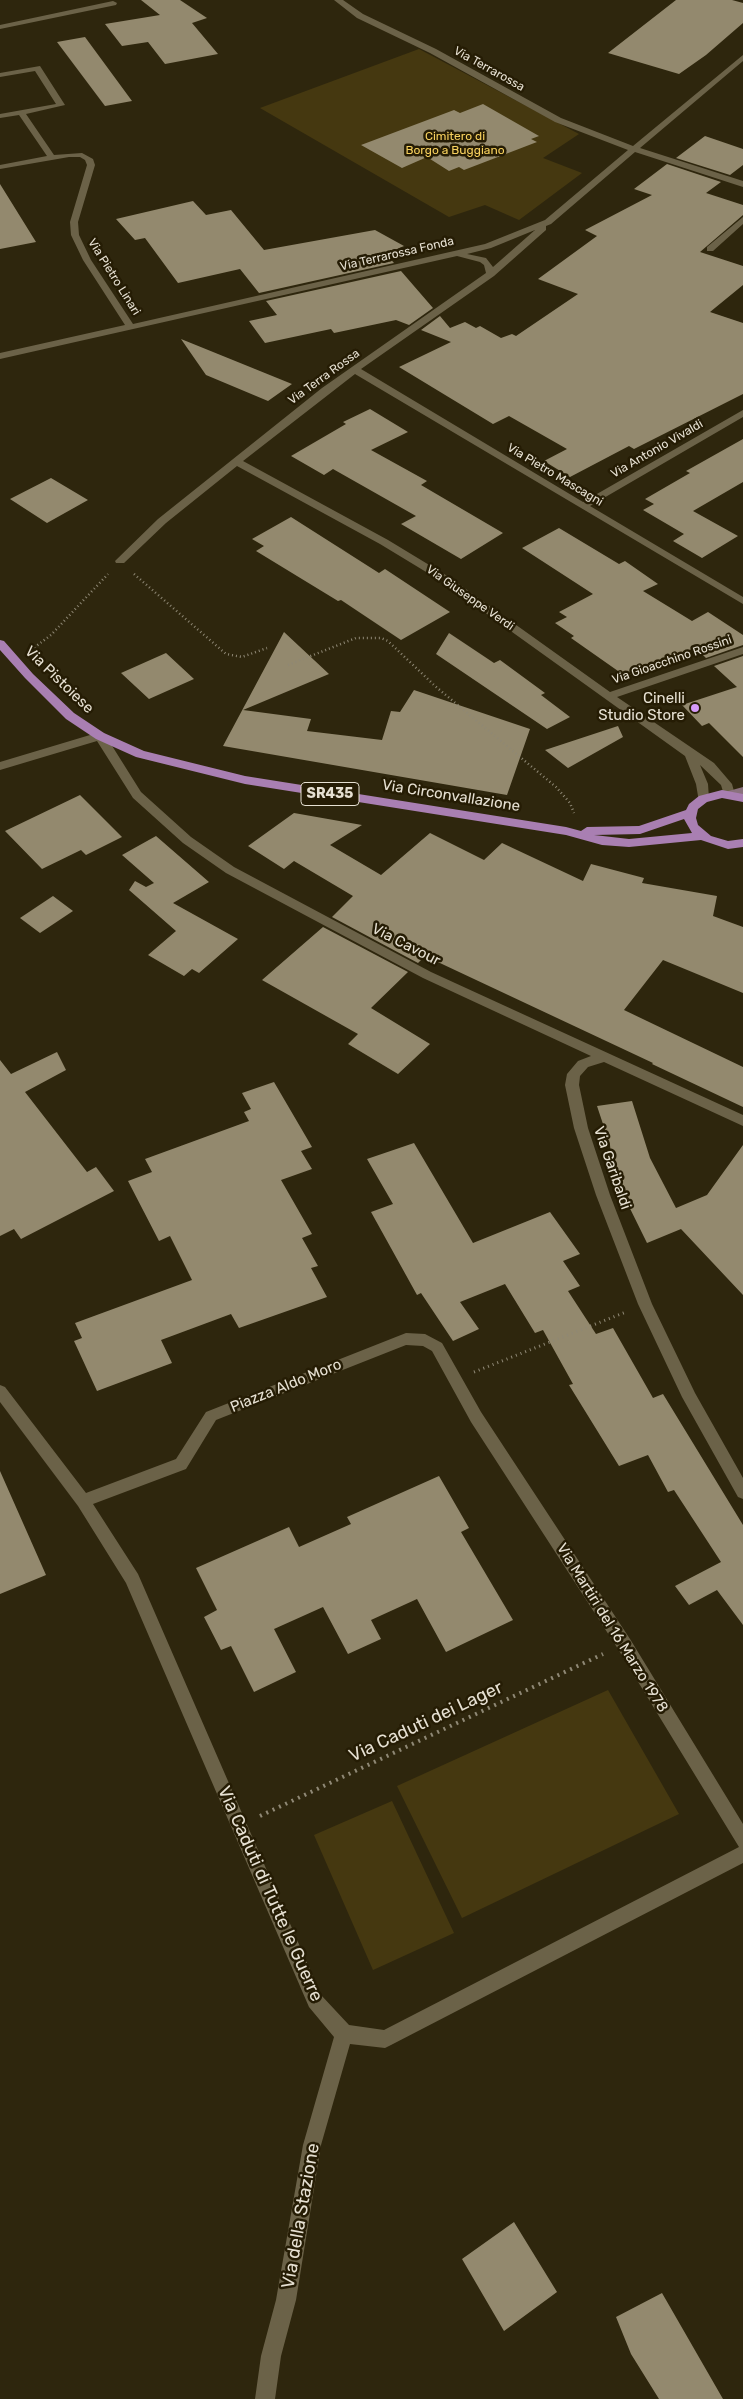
<!DOCTYPE html>
<html>
<head>
<meta charset="utf-8">
<style>
	body { margin:0 }
	canvas { display:block; background:#2e260d }
</style>
</head>
<body>
<canvas width="743" height="2399"></canvas>
<script>
const context = document.querySelector('canvas').getContext('2d');
context.lineJoin = 'round';
function paint(path, color) {
  context.fillStyle = color;
  context.fill(path, 'evenodd');
}
function shape(rows) {
  const path = new Path2D();
  for (const r of rows) {
    path.moveTo(r[0], r[1]);
    for (let i = 2; i < r.length; i += 2) path.lineTo(r[i], r[i + 1]);
  }
  return path;
}
function trace(path, color, width, dash) {
  context.strokeStyle = color;
  context.lineWidth = width;
  context.lineCap = dash ? 'butt' : 'round';
  context.setLineDash(dash || []);
  context.stroke(path);
}
function drawText(font, color, halo, rows, align = 'center') {
  context.font = font + ' Rubik,sans-serif';
  context.lineWidth = 5;
  context.setLineDash([]);
  context.textBaseline = 'middle';
  context.strokeStyle = halo;
  context.fillStyle = color;
  for (const [text, x, y, turn = 0] of rows) {
    context.save();
    context.translate(x, y);
    context.rotate((+turn || 0) * Math.PI / 180);
    context.textAlign = isNaN(turn) ? turn : align;
    if (halo) context.strokeText(text, 0, 0);
    context.fillText(text, 0, 0);
    context.restore();
  }
}
paint(shape([
	[419,49,579,134,543,158,582,173,519,220,485,205,449,217,260,108],
	[608,1690,679,1814,462,1918,397,1786],
	[392,1801,454,1933,373,1970,314,1835]
]), '#453810');
paint(shape([
	[141,0,180,0,207,18,192,23,218,54,165,64,148,42,122,46,105,24,160,15],
	[676,0,732,0,743,3,743,23,706,55,679,74,608,53],
	[85,37,132,101,105,106,57,42],
	[483,104,539,136,531,139,537,142,464,170,459,167,449,171,427,157,402,168,361,145,454,110,460,113],
	[705,136,743,149,743,165,730,175,676,158],
	[667,164,721,182,706,193,743,205,743,215,700,252,743,266,743,285,710,312,743,323,743,394,634,449,629,446,570,477,544,461,567,449,509,416,493,424,399,367,451,342,421,330,440,316,450,328,465,322,476,328,480,326,501,338,512,334,516,336,578,294,538,279,597,236,585,230,652,195,634,189],
	[0,184,36,242,0,249],
	[193,201,206,215,231,210,264,250,375,230,404,246,386,254,394,263,259,293,240,269,178,283,145,238,135,240,116,219],
	[401,271,433,308,409,325,396,320,334,333,331,329,265,343,249,321,277,315,266,301],
	[181,339,292,384,268,401,206,375],
	[370,409,408,432,371,450,427,481,421,485,503,533,461,559,401,524,416,516,333,469,324,475,291,456,346,424,343,422],
	[743,439,743,482,693,511,738,536,702,558,673,541,684,534,643,510,654,504,645,499,690,473,686,471],
	[51,478,88,500,47,523,10,499],
	[291,517,379,573,385,569,450,612,401,640,341,600,338,601,256,551,264,546,252,539],
	[559,528,619,564,625,561,658,584,643,591,692,621,708,612,743,635,743,645,706,658,695,647,649,673,644,669,628,678,571,638,574,636,555,623,567,617,559,612,593,594,522,548],
	[284,632,329,674,243,710,311,719,307,731,382,740,391,711,400,712,414,690,530,729,507,795,223,746],
	[449,633,494,663,500,660,545,693,541,695,570,717,547,729,436,654],
	[166,653,194,679,149,699,121,673],
	[743,656,743,757,709,723,702,726,682,705,737,687,714,666],
	[618,726,623,737,568,768,545,750],
	[80,795,122,837,86,855,81,850,42,869,5,831],
	[294,813,362,825,330,845,381,875,430,833,484,860,502,843,583,881,591,864,644,878,642,883,717,896,713,916,743,927,743,993,663,960,624,1010,743,1067,743,1107,652,1064,653,1063,425,956,418,963,332,917,353,896,294,861,284,869,248,846],
	[156,836,209,882,173,903,238,939,199,973,192,969,184,976,148,955,176,931,129,890,135,881,146,887,154,883,122,855],
	[53,896,73,911,40,933,20,918],
	[323,927,408,972,371,1008,430,1044,398,1074,348,1044,358,1034,262,980],
	[57,1052,66,1070,25,1092,87,1172,96,1167,114,1191,21,1239,14,1229,0,1236,0,1060,11,1074],
	[274,1082,312,1147,301,1151,312,1169,281,1180,312,1234,302,1238,318,1266,311,1268,327,1297,239,1328,231,1314,161,1340,172,1363,97,1391,74,1341,82,1338,75,1323,192,1280,170,1236,159,1241,128,1181,152,1172,145,1159,249,1121,244,1112,251,1109,242,1093],
	[632,1101,650,1158,676,1208,707,1195,743,1145,743,1295,681,1229,647,1243,613,1174,610,1145,597,1106],
	[414,1143,473,1243,550,1212,580,1254,563,1261,580,1286,568,1291,596,1334,613,1328,653,1398,663,1394,743,1525,743,1625,717,1590,689,1605,675,1586,721,1562,674,1490,668,1492,648,1455,619,1466,569,1385,573,1384,543,1330,535,1333,505,1284,460,1302,479,1329,453,1341,421,1293,417,1295,371,1212,393,1204,367,1159],
	[0,1471,46,1575,0,1594],
	[439,1476,469,1528,461,1532,513,1620,446,1652,417,1599,371,1620,381,1639,348,1654,323,1607,274,1629,296,1672,254,1692,231,1646,221,1650,204,1617,217,1610,196,1568,289,1527,299,1547,351,1524,347,1517],
	[514,2222,557,2292,504,2331,462,2259],
	[662,2293,723,2399,659,2399,631,2354,616,2317]
]), '#93896e');
trace(shape([
	[134,574,226,654,242,657,267,648],
	[31,650,51,635,108,574],
	[288,665,356,638,381,638,388,641,435,686,556,787,570,803,574,813]
]), '#8f8875', 2.5, [1, 3]);
trace(shape([
	[474,1372,626,1312]
]), '#8f8875', 3, [1, 4]);
trace(shape([
	[260,1816,603,1654]
]), '#8f8875', 4, [2, 5]);
paint(shape([
	[334,0,343,0,363,14,436,49,561,118,633,146,743,55,743,61,640,148,743,181,743,187,635,152,551,224,546,226,546,230,494,276,361,369,583,502,743,410,743,417,590,506,743,597,743,604,355,374,243,461,388,540,449,577,610,692,743,647,743,654,617,697,714,763,732,784,735,795,733,798,725,798,721,785,700,765,708,784,709,799,707,802,699,802,696,784,685,756,441,581,380,544,237,466,166,523,124,563,116,563,115,561,158,519,322,388,486,273,484,265,480,262,457,256,0,359,0,353,125,325,83,260,71,235,70,222,87,165,85,160,80,157,69,157,0,169,0,165,47,156,19,115,0,118,0,114,56,104,35,71,0,77,0,73,40,66,65,105,26,114,54,155,82,153,93,159,95,165,78,222,79,235,91,260,133,324,485,244,545,220,628,150,555,122,430,53,357,18,334,0],
	[535,230,493,267,486,258,467,254,491,248,535,230],
	[113,1,117,3,116,5,0,29,0,25,113,1],
	[743,217,743,224,713,251,707,251,707,247,743,217],
	[100,732,104,733,141,792,191,837,234,867,431,972,743,1115,743,1126,604,1062,588,1067,580,1076,579,1085,588,1128,610,1195,652,1304,695,1393,743,1478,743,1499,738,1497,682,1397,638,1304,596,1195,574,1128,565,1085,567,1074,578,1061,591,1056,423,978,226,873,183,843,133,798,97,741,0,770,0,762,100,732],
	[406,1333,425,1334,442,1343,481,1412,630,1639,743,1824,743,1863,391,2045,385,2048,350,2044,321,2145,296,2300,281,2356,275,2399,255,2399,261,2356,276,2300,303,2145,334,2037,309,2007,126,1583,78,1506,0,1402,0,1385,5,1387,86,1493,176,1459,206,1412,406,1333],
	[406,1345,423,1346,432,1351,471,1422,618,1649,739,1847,384,2030,349,2025,321,1995,138,1574,93,1504,186,1469,216,1420,406,1345]
]), '#6b6248');
paint(shape([
	[743,787,743,795,729,799,723,795,725,792,743,787]
]), '#8a717d');
paint(shape([
	[0,640,4,641,33,674,74,713,104,733,144,751,245,776,566,827,581,831,587,827,639,826,686,810,689,804,699,796,722,790,743,794,743,802,722,798,707,802,698,809,696,818,698,825,711,836,728,841,743,839,743,847,728,849,701,840,629,847,602,845,566,835,245,784,136,757,96,739,66,719,25,678,0,650,0,640],
	[684,819,692,833,629,839,594,835,640,834,684,819]
]), '#a97fb2');
for (const [x, y, r, color] of [
	[695,708,5,"#d69bfa"]
]) {
  const dot = new Path2D();
  dot.arc(x, y, r, 0, 2 * Math.PI);
  context.fillStyle = color;
  context.fill(dot);
  trace(dot, '#251c04', 2);
}
drawText('12px', '#e6e0d2', '#251c04', [
	["Via Terrarossa",489,69,29],
	["Via Terrarossa Fonda",397,254,-13],
	["Via Pietro Linari",114,277,58],
	["Via Terra Rossa",324,377,-36],
	["Via Antonio Vivaldi",657,449,-30],
	["Via Pietro Mascagni",555,475,31],
	["Via Giuseppe Verdi",470,598,35],
	["Via Gioacchino Rossini",672,660,-19]
]);
drawText('12px', '#f7d15f', '#251c04', [
	["Cimitero di",455,137],
	["Borgo a Buggiano",455,151]
]);
for (const [x, y, w] of [
	[330,794,58]
]) {
  const box = new Path2D();
  box.roundRect(x - w / 2, y - 11.5, w, 23, 4);
  context.fillStyle = '#251c04';
  context.fill(box);
  trace(box, '#e6e0d2', 1);
}
drawText('bold 14px', '#e6e0d2', null, [
	["SR435",330,794]
]);
drawText('15px', '#e6e0d2', '#251c04', [
	["Via Pistoiese",59,680,44],
	["Via Circonvallazione",451,796,9],
	["Via Cavour",406,945,27],
	["Via Garibaldi",612,1168,71],
	["Piazza Aldo Moro",286,1386,-22],
	["Via Martiri del 16 Marzo 1978",612,1628,58]
]);
drawText('15px', '#e6e0d2', '#251c04', [
	["Cinelli",685,699],
	["Studio Store",685,716]
], 'right');
drawText('18px', '#e6e0d2', '#251c04', [
	["Via Caduti dei Lager",426,1722,-25],
	["Via Caduti di Tutte le Guerre",270,1894,66],
	["Via della Stazione",301,2216,-80]
]);
</script>
</body>
</html>
